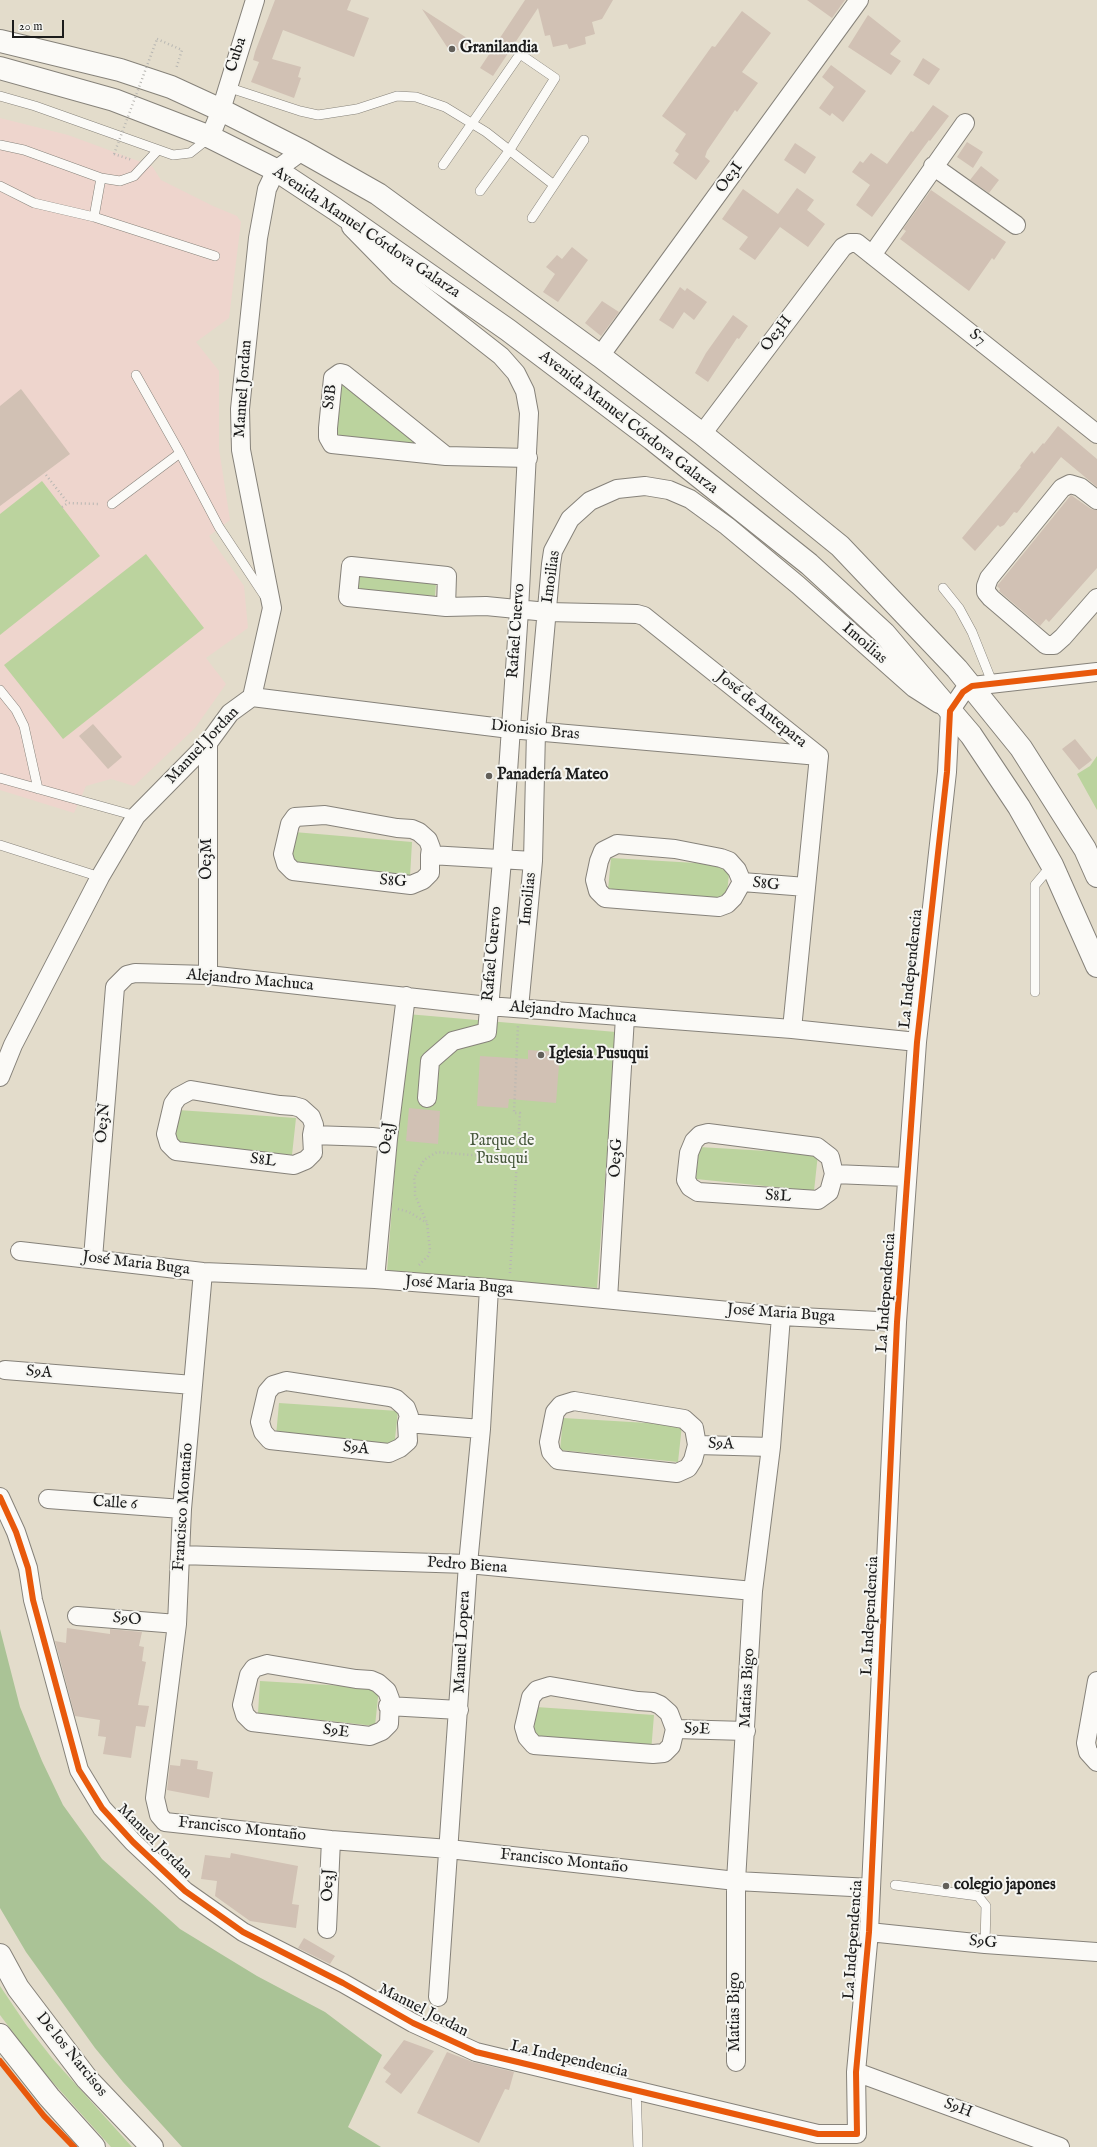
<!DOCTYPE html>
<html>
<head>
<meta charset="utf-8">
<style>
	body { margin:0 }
	#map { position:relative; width:1097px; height:2147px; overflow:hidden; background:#e3dccb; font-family:"IM FELL English",serif }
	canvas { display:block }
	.scale { position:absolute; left:12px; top:20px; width:52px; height:18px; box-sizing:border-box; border:2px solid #1c1c1c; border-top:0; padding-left:5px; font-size:12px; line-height:14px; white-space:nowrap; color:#1c1c1c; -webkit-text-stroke:3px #f6f6f2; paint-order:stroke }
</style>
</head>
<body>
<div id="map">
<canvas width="1097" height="2147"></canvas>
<div class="scale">20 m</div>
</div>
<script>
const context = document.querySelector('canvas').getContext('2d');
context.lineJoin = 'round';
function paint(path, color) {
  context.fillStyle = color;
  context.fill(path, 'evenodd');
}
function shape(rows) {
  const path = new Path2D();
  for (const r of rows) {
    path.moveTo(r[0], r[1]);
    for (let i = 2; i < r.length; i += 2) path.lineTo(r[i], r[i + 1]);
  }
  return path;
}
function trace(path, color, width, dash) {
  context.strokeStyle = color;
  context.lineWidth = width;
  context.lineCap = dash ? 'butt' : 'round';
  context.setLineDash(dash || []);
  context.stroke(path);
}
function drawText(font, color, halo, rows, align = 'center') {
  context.font = font + ' "IM FELL English",serif';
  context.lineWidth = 4;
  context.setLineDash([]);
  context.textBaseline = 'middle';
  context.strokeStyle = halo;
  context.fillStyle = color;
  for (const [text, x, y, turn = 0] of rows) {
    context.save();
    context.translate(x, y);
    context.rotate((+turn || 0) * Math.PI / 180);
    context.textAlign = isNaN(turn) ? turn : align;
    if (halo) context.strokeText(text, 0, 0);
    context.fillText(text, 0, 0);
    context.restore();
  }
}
paint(shape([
	[0,118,68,135,152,166,161,180,213,206,237,216,241,222,229,318,196,342,219,371,219,449,230,520,209,536,244,586,248,628,206,658,226,684,195,728,134,786,111,779,86,786,74,813,0,790]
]), '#eed5cd');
paint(shape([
	[343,384,420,445,339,438,337,433,339,386],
	[42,481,100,556,0,635,0,514],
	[146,554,204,628,63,739,4,665],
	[359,576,436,583,435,596,358,590],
	[1097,756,1097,810,1077,774,1090,766],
	[294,832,412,842,410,877,291,867],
	[611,858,730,865,726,902,608,890],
	[407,1014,616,1032,597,1288,387,1271],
	[178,1110,296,1118,292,1155,175,1143],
	[699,1147,818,1154,814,1191,696,1179],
	[279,1403,398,1411,394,1448,276,1436],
	[563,1418,682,1425,678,1462,560,1450],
	[260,1681,379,1688,375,1726,258,1713],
	[536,1707,654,1715,651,1752,533,1740],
	[0,1986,27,2026,52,2058,132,2147,111,2147,39,2067,0,2015]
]), '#bbd39e');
paint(shape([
	[0,1629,20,1707,42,1761,63,1805,102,1859,180,1929,257,1976,325,2012,382,2055,348,2127,381,2147,182,2147,123,2082,95,2048,26,1952,0,1908]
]), '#aac396');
paint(shape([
	[275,0,351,0,347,10,369,18,354,57,283,30,272,59,301,67,298,77,301,78,294,98,251,82,259,62,253,60,255,52],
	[525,0,613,0,602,19,592,22,595,34,585,37,586,44,569,49,567,44,553,47,550,35,545,36,538,8,493,76,480,68],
	[807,0,845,0,832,18],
	[422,9,487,51,449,50],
	[742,11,771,33,742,72,758,83,737,112,735,110,707,151,705,157,710,161,696,180,673,163,679,154,675,151,686,134,662,116,712,46,715,47],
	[868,15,901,41,890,54,901,61,891,75,848,47],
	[923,58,940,69,929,85,913,75],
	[831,65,866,91,843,122,832,113,830,116,819,108,834,87,822,77],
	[933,105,949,116,930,141,929,140,872,217,856,205,870,185,852,172,860,161,863,163,871,153,887,164,911,131,913,132],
	[967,142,983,152,973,168,957,157],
	[795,143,816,157,805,174,784,160],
	[981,166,999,180,989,193,970,180],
	[797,188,814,200,807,210,825,224,808,247,780,227,755,260,739,249,748,237,722,219,743,189,778,214],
	[931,190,1006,242,994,260,992,258,969,291,900,239,906,231,903,229],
	[572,247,588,260,558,302,543,292,555,274,546,267,557,255,562,259],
	[680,287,685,291,687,288,707,302,694,320,684,312,673,329,659,320],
	[602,301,619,312,601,336,585,323],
	[733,315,748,326,739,339,737,338,708,382,695,373,706,353],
	[21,389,70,454,0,506,0,406],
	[1058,426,1097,459,1097,487,1061,457,1017,513,1014,512,1004,525,1000,527,998,525,975,551,962,538,1021,467,1020,466,1032,451,1034,454,1043,443,1044,444],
	[1071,495,1091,509,1097,510,1097,568,1049,622,1046,619,1040,626,999,591,1000,589,997,586],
	[93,724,122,757,108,769,79,736],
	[1075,739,1092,760,1079,770,1062,749],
	[528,1050,560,1052,556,1103,509,1099,508,1108,477,1106,480,1056,528,1059],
	[409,1108,440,1111,438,1144,406,1141],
	[67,1628,110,1634,110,1629,142,1632,139,1646,144,1647,142,1661,146,1662,138,1705,149,1706,145,1727,136,1726,131,1758,103,1754,106,1737,98,1736,100,1720,75,1716,55,1641,66,1643],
	[181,1759,198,1761,197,1769,213,1772,209,1798,167,1790,170,1765,180,1766],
	[231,1853,298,1866,292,1904,299,1905,296,1928,250,1921,215,1896,217,1881,201,1879,205,1855,230,1858],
	[304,1938,335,1956,330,1964,298,1948],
	[404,2040,434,2051,401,2094,385,2082,391,2074,383,2068],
	[447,2052,473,2062,514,2072,509,2090,505,2089,479,2143,417,2113]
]), '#d1c1b4');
const service = shape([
	[227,87,300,111,318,115,357,109,397,96,416,97,445,107,486,132,554,185,584,140],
	[0,96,35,106,173,155,190,153,209,138],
	[0,145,24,150,101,178,120,181,134,176,158,150],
	[443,165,520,54,555,78,509,151,480,191],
	[0,186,34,203,94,217,215,256],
	[94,217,101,178],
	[532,218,554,185],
	[136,375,180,453,219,527,266,598],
	[112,504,180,453],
	[943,588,959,608,972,632,992,682],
	[0,690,16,710,24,726,38,789],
	[0,778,136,816],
	[0,845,100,877],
	[1035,992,1035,885,1051,866],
	[895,1885,978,1896,986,1906,985,1944],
	[636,2089,638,2147]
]);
const minor = shape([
	[210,137,221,110,255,0],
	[933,166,1016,225],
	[351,227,399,276,501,356,516,373,525,391,529,413,519,610,502,860,487,1032,453,1041,430,1061,427,1098],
	[872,255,965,123],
	[600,356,859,0],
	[702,434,843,247,850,243,857,243,1097,434],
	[446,456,344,374,340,373,333,378,328,428,328,437,332,444,446,456,528,458],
	[1097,500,1080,487,1070,484,1062,488,989,578,986,586,986,592,991,598,1046,645,1054,645,1063,637,1097,598],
	[446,607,447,576,351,566,348,597,446,607,486,606,547,612,637,614,644,616,819,756],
	[252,697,510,729,819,756],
	[617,844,675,849,721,858,729,861,737,870,742,882,733,898,727,904,719,907,605,898,598,891,595,880,599,861,603,851,617,844],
	[430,855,431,848,428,840,419,832,412,829,397,828,325,815,295,817,290,824,283,854,286,864,293,871,411,885,423,880,430,873,430,855,533,861],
	[742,882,806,887],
	[208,975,208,743],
	[519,1008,533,861,536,731,551,564,553,551,570,519,590,501,617,489,645,486,669,490,690,499,727,526,798,585,914,688,939,704],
	[792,1029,819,756],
	[0,1077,13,1045,100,877,136,816,208,743,230,713,252,697,272,608,241,450,240,409,258,238,267,189,276,170,302,151],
	[312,1135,314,1125,311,1117,301,1108,294,1106,280,1105,191,1090,178,1097,173,1104,166,1134,169,1144,176,1151,294,1165,306,1160,313,1153,312,1135,372,1137,388,1139],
	[834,1174,830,1157,817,1147,708,1133,700,1135,694,1141,689,1153,686,1180,690,1187,698,1192,818,1200,829,1192,834,1174,907,1177],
	[20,1251,203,1272,375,1279,489,1288,781,1316,897,1322],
	[93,1258,115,987,127,975,135,973,208,975,488,1006,792,1029,917,1042],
	[203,1272,182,1509,177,1624,155,1798,159,1815,165,1822,331,1840,449,1849,736,1881,871,1888],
	[375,1279,388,1139,406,996],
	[608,1299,625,1017],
	[5,1370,193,1385],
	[407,1423,409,1416,406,1408,396,1399,390,1397,286,1381,273,1385,267,1392,260,1422,263,1432,270,1440,389,1453,400,1448,408,1441,407,1423,481,1429],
	[697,1445,694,1428,684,1419,574,1401,561,1405,555,1412,549,1442,551,1452,558,1460,677,1473,688,1468,693,1460,697,1445,771,1447],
	[0,1497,16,1532,28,1568,33,1600,79,1770,102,1808,133,1842,185,1891,243,1932,343,1983,413,2023,476,2052,818,2134,857,2134,856,2072,869,1932,897,1322,917,1042,947,772,950,711,963,692,972,686,1097,672],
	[48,1499,182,1509],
	[180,1555,468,1564,753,1591],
	[77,1616,177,1624],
	[267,1664,356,1679,371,1680,378,1683,387,1691,390,1699,389,1724,382,1731,370,1736,252,1722,245,1715,242,1705,249,1675,254,1668,267,1664],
	[1097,1681,1086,1743,1088,1752,1097,1762],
	[388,1706,459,1710],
	[675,1729,669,1713,660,1705,653,1702,638,1701,550,1686,537,1690,531,1697,524,1727,527,1737,534,1745,653,1754,664,1753,671,1746,675,1729,746,1731],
	[327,1929,331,1840],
	[869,1932,985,1944,1097,1952],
	[438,1997,468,1564,481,1429,489,1288],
	[736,2062,736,1881,753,1591,771,1447,781,1316],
	[856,2072,1060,2147]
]);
const primary = shape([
	[0,41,120,70,171,87,221,110,302,151,378,194,600,356,702,434,840,546,957,669,1021,748,1085,849,1097,876],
	[0,68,114,100,210,137,276,170,335,209,508,330,652,439,809,564,884,633,971,735,1019,807,1052,865,1097,966],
	[0,1955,18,1988,87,2079,152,2147],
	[0,2035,49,2097,94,2147]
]);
trace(service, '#86827a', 10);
trace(minor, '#86827a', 20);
trace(primary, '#86827a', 24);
trace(shape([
	[157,39,182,50,176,69],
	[114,154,132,160],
	[46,475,68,503],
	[62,507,68,503,100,504],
	[398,1209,409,1212,427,1223],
	[419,1265,428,1256,430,1250,427,1223,415,1195,415,1187,414,1178,424,1160,437,1152,517,1159],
	[510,1273,520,1113,514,1113,518,1025]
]), '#b8b7b3', 2.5, [1, 3]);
trace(service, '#fbfaf7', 9);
trace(minor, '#fbfaf7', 18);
trace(primary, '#fbfaf7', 22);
trace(shape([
	[114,154,157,39]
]), '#b8b7b3', 2.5, [1, 3]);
trace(shape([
	[0,1497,16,1532,28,1568,33,1600,79,1770,102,1808,133,1842,185,1891,243,1932,343,1983,413,2023,476,2052,818,2134,857,2134,856,2072,869,1932,897,1322,917,1042,947,772,950,711,963,692,972,686,1097,672],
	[0,2061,44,2116,74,2147]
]), '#e8590c', 6);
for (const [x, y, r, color] of [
	[452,49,4,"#625f59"],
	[489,776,4,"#625f59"],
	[541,1055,4,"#625f59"],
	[946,1886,4,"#625f59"]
]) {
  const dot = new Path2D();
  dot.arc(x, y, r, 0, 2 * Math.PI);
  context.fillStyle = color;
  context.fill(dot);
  trace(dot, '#f6f6f2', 1.5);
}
drawText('bold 16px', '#1c1c1c', '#f6f6f2', [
	["Granilandia",460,49],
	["Panadería Mateo",497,776],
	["Iglesia Pusuqui",549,1055],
	["colegio japones",954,1886]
], 'left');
drawText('16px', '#1c1c1c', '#f6f6f2', [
	["Cuba",237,55,-72],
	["Oe3I",730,178,-54],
	["Avenida Manuel Córdova Galarza",366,233,34],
	["Oe3H",777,334,-53],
	["S7",977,338,39],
	["Manuel Jordan",244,389,-86],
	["S8B",331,397,-83],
	["Avenida Manuel Córdova Galarza",628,423,38],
	["Imoilias",552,577,-82],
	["Rafael Cuervo",517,631,-86],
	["Imoilias",864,644,41],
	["José de Antepara",761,710,39],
	["Dionisio Bras",535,731,6],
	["Manuel Jordan",203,746,-47],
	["Oe3M",208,859,-90],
	["S8G",393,882,4],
	["S8G",766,885,6],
	["Imoilias",529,899,-84],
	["Rafael Cuervo",493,954,-85],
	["La Independencia",912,969,-84],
	["Alejandro Machuca",250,981,5],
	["Alejandro Machuca",573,1013,5],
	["Oe3N",104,1123,-85],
	["Oe3J",388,1138,-84],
	["Oe3G",617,1158,-87],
	["S8L",263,1161,7],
	["S8L",778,1197,3],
	["José Maria Buga",136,1264,7],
	["José Maria Buga",459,1286,4],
	["La Independencia",887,1293,-86],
	["José Maria Buga",781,1314,4],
	["S9A",39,1373,4],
	["S9A",721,1445,2],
	["S9A",356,1449,6],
	["Calle 6",115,1504,4],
	["Francisco Montaño",184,1507,-86],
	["Pedro Biena",467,1566,4],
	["La Independencia",871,1616,-87],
	["S9O",127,1620,5],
	["Manuel Lopera",463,1642,-87],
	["Matias Bigo",748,1688,-87],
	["S9E",697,1730,2],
	["S9E",336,1732,7],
	["Francisco Montaño",242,1830,6],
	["Manuel Jordan",154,1842,45],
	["Francisco Montaño",564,1862,6],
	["Oe3J",329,1885,-88],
	["La Independencia",854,1940,-86],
	["S9G",983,1943,5],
	["Manuel Jordan",423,2011,27],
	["Matias Bigo",736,2012,-90],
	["De los Narcisos",71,2055,51],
	["La Independencia",569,2060,13],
	["S9H",958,2109,20]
]);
drawText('16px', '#48593d', '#f6f6f2', [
	["Parque de",502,1142],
	["Pusuqui",502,1160]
]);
</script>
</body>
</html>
